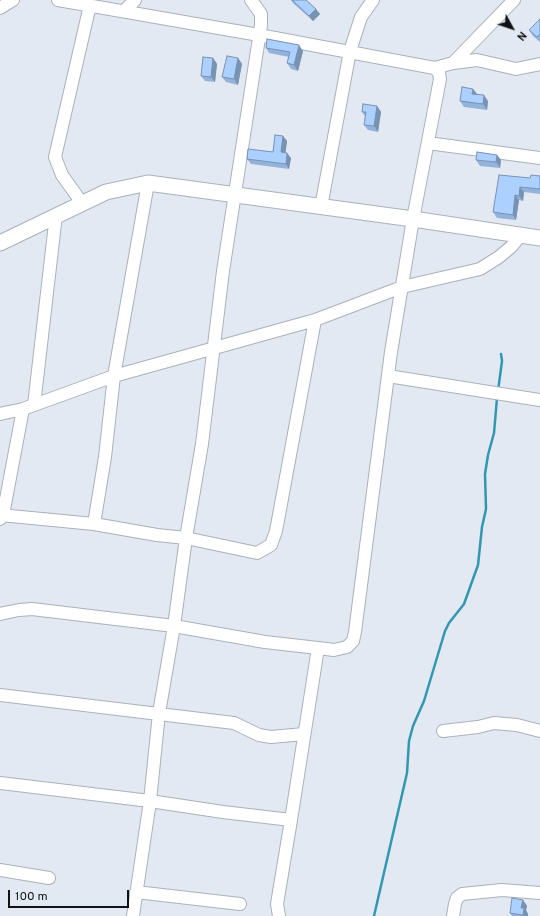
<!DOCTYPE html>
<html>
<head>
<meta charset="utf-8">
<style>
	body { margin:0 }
	#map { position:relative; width:540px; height:916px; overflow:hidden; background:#e3e9f2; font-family:Overpass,sans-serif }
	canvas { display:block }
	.north { position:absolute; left:492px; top:8px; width:40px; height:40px; -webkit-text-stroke:3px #e3e9f2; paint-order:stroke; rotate:130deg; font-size:11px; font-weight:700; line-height:16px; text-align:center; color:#101215 }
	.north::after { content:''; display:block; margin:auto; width:14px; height:18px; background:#101215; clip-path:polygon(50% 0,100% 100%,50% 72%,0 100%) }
	.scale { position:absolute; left:8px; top:890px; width:121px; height:18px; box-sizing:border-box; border:2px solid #101215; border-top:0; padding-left:5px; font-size:12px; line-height:14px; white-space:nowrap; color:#101215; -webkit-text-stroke:3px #e3e9f2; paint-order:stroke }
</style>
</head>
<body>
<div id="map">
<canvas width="540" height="916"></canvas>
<div class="north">N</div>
<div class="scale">100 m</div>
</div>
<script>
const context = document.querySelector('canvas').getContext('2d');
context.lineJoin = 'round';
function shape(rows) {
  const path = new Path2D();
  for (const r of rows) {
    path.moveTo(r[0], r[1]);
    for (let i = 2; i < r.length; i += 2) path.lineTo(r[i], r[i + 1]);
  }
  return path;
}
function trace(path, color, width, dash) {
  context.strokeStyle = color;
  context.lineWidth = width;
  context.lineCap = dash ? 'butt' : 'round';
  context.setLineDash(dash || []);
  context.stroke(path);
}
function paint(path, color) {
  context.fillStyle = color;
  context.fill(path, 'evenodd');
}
trace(shape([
	[498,391,502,361,501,354],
	[374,916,407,773,409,741,413,726,424,701,445,631,449,623,464,604,478,565,482,527,486,509,485,474,488,455,494,433,497,398]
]), '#3297b0', 2.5);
const minor = shape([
	[58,0,259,35,429,67,435,68,453,63,477,60,516,69,540,64],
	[0,8,13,0],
	[124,11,135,0],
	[453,63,514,0],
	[428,143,540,158],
	[82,203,62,175,55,157,90,5],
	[321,207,350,51,361,17,373,0],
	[388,376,540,400],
	[34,405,56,215],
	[0,414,23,409,114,376,315,320,402,287,480,269,499,257,511,247,521,235],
	[0,515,94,524,157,535,186,538,257,553,271,545,276,531,315,320],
	[0,519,3,515,23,409],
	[94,524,105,457,114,376,148,183],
	[0,614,19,610,32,609,174,626,265,642,318,648,291,820,223,812,150,801,0,783],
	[318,648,334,650,347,647,353,641,355,632,391,352,413,219,440,79,439,73,435,68],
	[0,695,234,723,259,735,271,737,304,734],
	[443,731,478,727,494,723,517,725,540,731],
	[0,870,49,878],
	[136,892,240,904],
	[133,916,150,801,159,713,174,626,186,538,202,444,223,271,261,25,261,14,251,0],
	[279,916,277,904,291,820],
	[453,916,455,904,457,898,462,894,502,890,540,893]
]);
const major = shape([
	[0,243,106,192,148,183,413,219,540,238]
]);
trace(minor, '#abb1b9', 14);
trace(major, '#abb1b9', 17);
trace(minor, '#fff', 12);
trace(major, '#fff', 15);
paint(shape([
	[291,0,306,0,320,14,313,21,293,3],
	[540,20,540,42,533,36,529,30],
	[266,48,303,51,298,71,291,69,287,63,289,57,269,53],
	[213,58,217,64,215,82,205,81,201,76],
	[238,58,242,64,238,85,226,82,222,77],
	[473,89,477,94,488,101,487,110,464,107,460,101],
	[377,106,381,112,378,132,368,130,364,125,365,116,362,112],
	[283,136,287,141,285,153,291,158,289,169,251,164,247,159,273,152],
	[497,155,501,160,500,168,480,166,476,160],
	[540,176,540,194,524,192,523,201,519,200,516,220,497,218,493,212,530,178],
	[523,900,527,906,526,910,528,914,528,916,512,916,510,913]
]), '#94b3db');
paint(shape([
	[316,9,320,14,313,21,309,16],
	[299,45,303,51,298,71,294,65],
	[213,58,217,64,215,82,211,77],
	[238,58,242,64,238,85,234,79],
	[473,89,477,94,472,94],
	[484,95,488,101,487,110,483,104],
	[377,106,381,112,378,132,374,126],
	[283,136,287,141,285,157,281,152],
	[287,153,291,158,289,169,286,164],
	[497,155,501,160,500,168,496,162],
	[520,187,524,192,523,201,519,196],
	[515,195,519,200,516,220,513,215],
	[523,900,527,906,526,910,528,914,528,916,524,916,523,915,521,908]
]), '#7892b2');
const building = shape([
	[292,0,306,0,316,9,309,16,292,0],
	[540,19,540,34,537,37,529,30,540,19],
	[267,39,299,45,294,65,287,63,290,52,266,48,267,39],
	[227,56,238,58,234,79,222,77,227,56],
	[203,57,213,58,211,77,201,76,203,57],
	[462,87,473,89,472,94,484,95,483,104,460,101,462,87],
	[363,104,377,106,374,126,364,125,366,112,362,112,363,104],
	[275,135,283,136,281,152,287,153,286,164,247,159,248,149,273,152,275,135],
	[477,152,497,155,496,162,476,160,477,152],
	[499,175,530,178,531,175,540,176,540,189,520,187,519,196,515,195,513,215,493,212,499,175],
	[512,898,523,900,521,908,524,908,523,915,510,913,512,898]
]);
paint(building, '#acd0ff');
trace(building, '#7892b2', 1);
</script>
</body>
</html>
